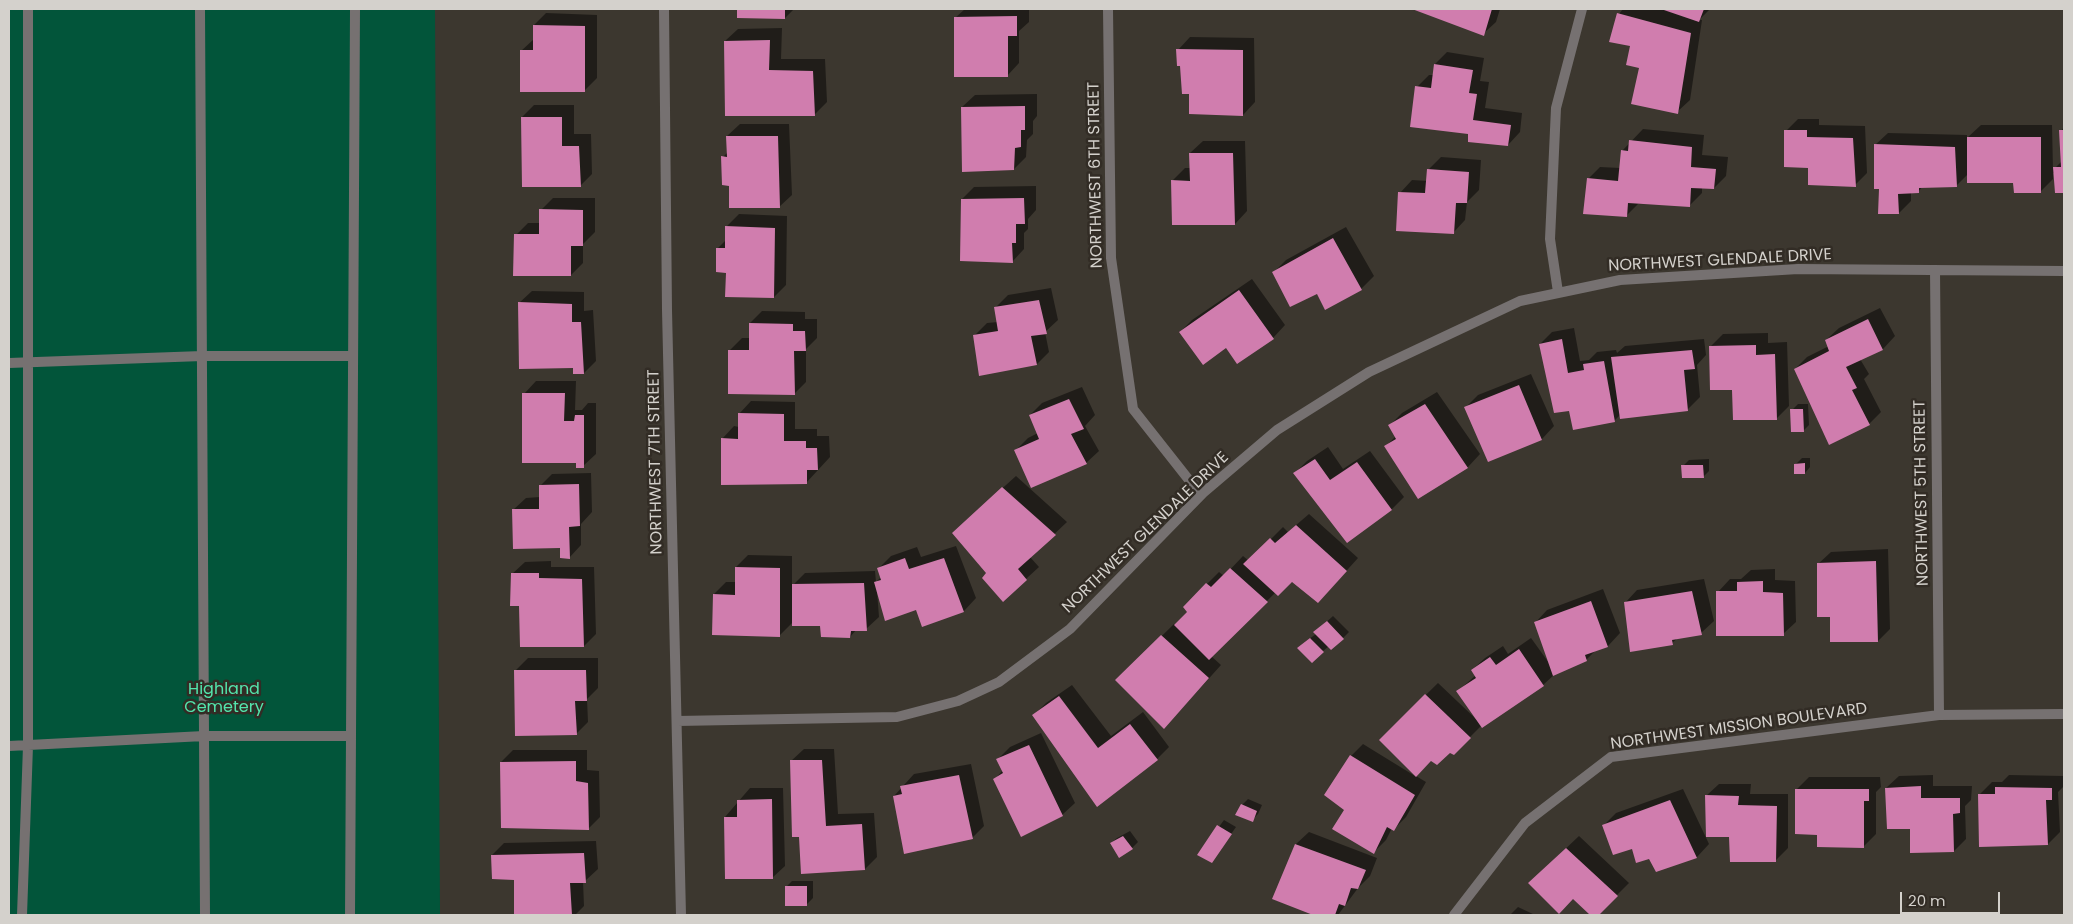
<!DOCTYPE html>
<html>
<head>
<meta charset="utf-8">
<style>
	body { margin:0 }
	#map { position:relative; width:2073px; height:924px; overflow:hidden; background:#3c372f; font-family:Poppins,sans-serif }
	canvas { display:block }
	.frame { position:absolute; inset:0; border:10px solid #d4d1cc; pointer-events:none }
	.scale { position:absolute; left:1900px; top:892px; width:100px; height:22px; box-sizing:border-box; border:2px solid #d4d1cc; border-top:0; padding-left:6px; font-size:15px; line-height:18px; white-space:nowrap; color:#d4d1cc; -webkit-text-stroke:4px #322c25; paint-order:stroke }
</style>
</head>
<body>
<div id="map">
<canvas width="2073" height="924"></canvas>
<div class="frame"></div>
<div class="scale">20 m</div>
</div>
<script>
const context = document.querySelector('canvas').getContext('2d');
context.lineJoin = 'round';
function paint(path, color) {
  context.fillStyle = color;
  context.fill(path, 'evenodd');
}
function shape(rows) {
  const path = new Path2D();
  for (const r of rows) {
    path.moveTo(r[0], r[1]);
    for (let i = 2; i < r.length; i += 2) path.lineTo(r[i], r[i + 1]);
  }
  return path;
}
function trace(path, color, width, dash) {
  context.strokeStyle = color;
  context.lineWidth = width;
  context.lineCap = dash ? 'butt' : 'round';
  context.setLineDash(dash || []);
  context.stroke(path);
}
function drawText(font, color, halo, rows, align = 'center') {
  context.font = font + ' Poppins,sans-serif';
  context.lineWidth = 5;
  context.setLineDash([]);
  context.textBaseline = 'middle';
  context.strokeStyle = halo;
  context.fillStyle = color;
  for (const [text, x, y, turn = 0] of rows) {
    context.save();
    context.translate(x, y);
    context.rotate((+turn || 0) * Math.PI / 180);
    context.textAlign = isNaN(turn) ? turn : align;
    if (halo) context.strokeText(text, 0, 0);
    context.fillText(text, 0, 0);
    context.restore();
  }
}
paint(shape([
	[9,9,435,9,440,915,9,915]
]), '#02553a');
paint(shape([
	[738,9,794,9,785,18,738,17],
	[965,9,1029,9,1029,22,1019,31,1019,63,1007,76,955,18],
	[1415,9,1500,9,1496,22,1483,34],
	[1623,9,1710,9,1699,20,1702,20,1690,100,1677,112,1641,67,1619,14],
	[546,13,597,15,597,78,584,91,521,51,534,39,534,25],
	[782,28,781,59,825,59,827,102,814,115,725,41,738,29],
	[1190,37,1254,38,1255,102,1243,115,1190,92,1178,50],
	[1447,52,1484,58,1480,81,1489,82,1485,108,1522,113,1520,132,1508,145,1417,87,1429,75,1434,75,1435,64],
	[1037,94,1037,116,1033,121,1033,134,1027,140,1026,157,1014,169,962,107,975,95],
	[534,105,574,105,574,134,591,134,592,174,580,186,522,117],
	[1798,119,1819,119,1819,125,1865,126,1867,173,1855,185,1809,166,1786,131],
	[740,124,789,124,792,195,779,207,730,184,723,157,728,152,727,136],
	[1981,125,2052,125,2053,170,2062,161,2061,131,2064,127,2064,192,2056,192,2055,173,2053,173,2053,179,2040,192,2015,181,1968,174,1956,186,1923,186,1918,192,1911,192,1911,201,1899,213,1880,188,1875,145,1888,133,1967,135,1967,138],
	[1643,129,1704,135,1702,155,1728,157,1726,176,1714,188,1702,187,1702,193,1690,205,1638,204,1626,216,1588,179,1600,167,1620,168,1622,151],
	[1203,141,1245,141,1247,211,1235,224,1173,180,1185,168,1191,168,1190,153],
	[1441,157,1481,160,1479,190,1467,202,1465,220,1453,233,1400,193,1412,180,1428,181,1429,169],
	[1036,186,1036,210,1028,219,1028,229,1024,233,1024,249,1012,262,962,199,974,187],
	[553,198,595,198,595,232,583,244,583,263,571,275,516,235,528,223,540,223,541,210],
	[739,214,787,216,786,285,774,297,727,272,718,248,726,240,726,227],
	[1346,227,1374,276,1361,289,1326,308,1317,292,1274,272,1286,260],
	[1252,279,1285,325,1273,338,1237,362,1226,346,1180,332,1192,320],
	[1051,288,1058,320,1045,332,1049,352,1037,364,981,374,974,336,987,323,998,322,996,307,1008,295],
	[532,291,584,292,584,311,593,310,596,361,584,373,574,367,519,303],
	[1880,308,1895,336,1883,349,1860,359,1869,374,1864,379,1881,412,1869,424,1795,369,1807,357,1829,346,1826,340,1839,328],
	[762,311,805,312,805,319,817,319,817,338,806,349,806,382,794,394,730,350,742,338,750,338,750,323],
	[1574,328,1580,361,1589,360,1597,352,1616,350,1617,353,1625,346,1704,339,1706,355,1697,365,1700,397,1687,410,1620,415,1614,421,1570,410,1540,344,1552,332],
	[1768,333,1768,343,1787,342,1789,406,1776,419,1734,388,1711,346,1723,334],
	[1531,374,1554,426,1542,439,1489,460,1466,407,1478,395],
	[536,381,576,381,575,410,582,410,588,403,596,403,596,454,583,466,524,394],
	[1082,387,1095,415,1085,426,1099,451,1086,463,1016,450,1028,438,1038,433,1030,415,1042,403],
	[1437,392,1480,454,1468,467,1418,498,1385,447,1396,436,1390,425,1402,413],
	[751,401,795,402,795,429,817,429,817,436,829,436,830,457,806,483,722,439,734,426,739,427,739,414],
	[1798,404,1808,404,1809,425,1803,431,1792,410],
	[1328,447,1343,469,1370,451,1404,497,1392,509,1347,542,1295,473,1307,461],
	[1802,458,1810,458,1810,467,1805,473,1796,464],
	[1709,459,1709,471,1703,477,1683,466,1689,460],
	[591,473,592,512,581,524,581,545,569,558,561,547,513,510,526,498,540,497,540,486,552,474],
	[1016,476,1067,522,1030,557,1039,567,1003,600,988,573,966,521],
	[1309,514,1358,558,1330,589,1292,580,1276,592,1211,656,1221,665,1176,715,1117,680,1174,624,1175,625,1189,612,1184,607,1219,572,1224,576,1243,556,1249,561,1283,527,1288,532],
	[956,546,976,598,964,611,923,625,916,608,877,591,879,617,866,629,857,629,850,637,821,624,793,622,779,636,714,594,726,582,736,582,736,567,748,555,792,556,792,586,805,573,875,571,876,582,881,577,879,568,891,556,917,547,921,557],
	[1888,549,1890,629,1878,641,1832,616,1818,564,1831,552],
	[551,561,551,567,594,567,596,634,584,646,520,604,512,574,525,562],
	[1775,569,1775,580,1795,581,1796,622,1783,634,1718,592,1730,579,1741,579,1751,570],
	[1704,579,1714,621,1701,633,1679,637,1672,643,1625,603,1637,590],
	[1603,589,1620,633,1608,646,1596,650,1586,660,1555,674,1543,685,1482,725,1454,753,1450,751,1432,760,1416,776,1426,782,1406,817,1394,829,1392,828,1386,840,1374,852,1346,809,1351,756,1363,744,1415,776,1380,740,1438,683,1477,720,1458,691,1476,675,1472,670,1485,658,1503,646,1508,654,1531,638,1549,663,1535,623,1547,610],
	[1333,616,1349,632,1343,638,1331,648,1329,646,1323,651,1305,642,1316,634,1321,627],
	[528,658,598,658,598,688,587,699,588,722,576,734,515,671],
	[1072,685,1111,736,1143,712,1169,747,1157,759,1098,805,1034,715,1046,703],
	[1041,733,1075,803,1062,815,995,779,1003,770,998,759,1010,747],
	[804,749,834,749,838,814,874,813,877,857,865,869,800,835,791,761],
	[513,750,587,750,587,770,599,771,600,817,588,829,501,762],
	[971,764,984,826,972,838,894,796,914,774],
	[1933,775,1933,786,1972,786,1971,800,1965,806,1966,839,1954,851,1912,828,1886,788,1899,776],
	[2009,775,2064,776,2064,786,2058,792,2060,832,2048,844,1980,794,1992,782,2002,782],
	[1809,777,1880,777,1881,787,1876,792,1876,834,1864,846,1818,834,1797,789],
	[1719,784,1751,784,1750,794,1788,794,1788,848,1776,860,1730,835,1706,796],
	[750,788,783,788,785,866,772,878,725,817],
	[1683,789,1709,844,1697,857,1656,871,1650,857,1632,848,1603,826,1616,813],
	[1248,799,1262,805,1258,814,1252,820,1242,805],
	[1224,820,1236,827,1212,861,1199,854],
	[1130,831,1138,842,1132,848,1111,843,1117,838],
	[1309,832,1377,858,1370,876,1358,888,1338,915,1316,915,1273,899,1296,844],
	[1579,836,1629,883,1597,915,1592,915,1542,871],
	[596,841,598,869,585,881,583,881,584,906,575,915,515,915,515,879,492,855,504,843],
	[792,881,813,881,813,898,807,904,786,887],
	[1518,907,1535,915,1510,915]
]), '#0007');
paint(shape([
	[737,9,785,9,785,19,737,18],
	[1412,9,1492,9,1484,36],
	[1661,9,1704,9,1699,22],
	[1617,13,1691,33,1678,114,1631,104,1639,68,1626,65,1630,46,1609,42],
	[1017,16,1017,36,1008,36,1008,77,954,77,954,17],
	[533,25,585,26,585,92,520,92,520,50,533,50],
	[770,40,769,70,813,71,815,116,725,116,724,41],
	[1176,49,1243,50,1243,116,1189,114,1189,94,1182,94,1180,66,1177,66],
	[1434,64,1473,70,1469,93,1477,94,1473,120,1511,125,1508,146,1468,142,1468,134,1410,127,1415,86,1431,88],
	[1025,106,1025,130,1021,130,1021,147,1015,148,1014,170,962,172,961,107],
	[521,117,562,117,562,146,579,146,581,187,522,187],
	[1784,130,1807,130,1807,137,1853,138,1856,187,1808,185,1808,168,1784,167],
	[2059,130,2064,130,2064,193,2055,193,2053,167,2061,167],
	[726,136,778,136,780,208,729,208,729,186,722,185,721,156,727,157],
	[1967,137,2041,137,2041,193,2014,193,2013,183,1967,183],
	[1629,140,1692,147,1691,167,1716,169,1714,189,1691,188,1690,207,1628,203,1627,217,1583,214,1587,178,1618,181,1621,150,1628,151],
	[1874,144,1955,147,1957,187,1919,188,1919,193,1898,194,1899,214,1878,214,1879,189,1874,189],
	[1189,153,1233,153,1235,225,1172,225,1171,180,1190,181],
	[1427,169,1469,172,1467,203,1456,203,1454,234,1396,231,1398,192,1425,193],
	[1024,198,1025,224,1016,224,1016,243,1012,243,1013,263,960,261,961,199],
	[539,209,583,210,583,246,571,246,571,276,513,276,514,234,539,234],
	[725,226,775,228,774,298,725,297,726,273,716,272,716,248,725,248],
	[1333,238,1362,290,1325,310,1317,294,1290,307,1272,272],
	[1239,290,1274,339,1237,364,1226,348,1203,365,1179,332],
	[1039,300,1047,334,1031,336,1037,365,979,376,973,335,998,331,994,307],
	[518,302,572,304,572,322,581,322,584,374,573,374,573,368,519,369],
	[1868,319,1883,350,1846,367,1857,388,1852,390,1870,425,1829,445,1794,369,1829,351,1825,340],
	[749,323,793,324,793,331,805,331,806,351,794,351,795,395,728,394,728,350,749,350],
	[1562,339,1568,373,1584,370,1583,364,1604,361,1615,422,1573,430,1569,411,1554,413,1539,344],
	[1756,345,1756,355,1775,354,1777,420,1733,420,1732,390,1710,390,1709,346],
	[1692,350,1695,369,1684,370,1688,411,1620,419,1611,357],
	[1519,385,1542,440,1488,462,1464,407],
	[522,393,565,393,564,421,574,421,575,415,584,415,584,468,576,468,576,463,522,463],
	[1069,399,1084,429,1071,434,1087,464,1031,488,1014,450,1039,439,1029,415],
	[1425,404,1468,468,1418,499,1384,446,1396,439,1388,425],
	[1790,409,1803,409,1804,432,1791,432],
	[738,413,784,414,784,441,806,441,806,448,817,448,818,470,807,470,807,484,721,485,721,438,738,439],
	[1315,459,1330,480,1357,462,1392,510,1347,543,1293,473],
	[1805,463,1805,474,1794,474,1794,464],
	[1681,465,1703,465,1704,478,1682,478],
	[579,484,580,526,569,527,570,559,560,558,560,548,513,549,512,509,539,509,539,485],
	[1002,487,1056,535,1018,569,1027,580,1003,602,982,578,986,573,952,533],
	[1296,525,1347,571,1318,603,1292,582,1278,596,1243,564,1270,538,1275,543],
	[905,558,909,569,944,558,964,612,922,627,916,610,885,621,874,582,881,580,877,568],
	[1876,561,1878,642,1830,642,1830,617,1817,617,1817,563],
	[735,567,780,568,780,637,712,635,713,594,735,595],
	[1230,568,1268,602,1209,660,1174,625,1187,612,1183,607,1206,583,1211,587],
	[511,573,539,573,539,578,582,579,584,647,520,647,519,606,510,606],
	[1763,581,1763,592,1783,593,1784,636,1716,636,1716,591,1737,591,1737,582],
	[864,583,867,631,851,631,850,638,821,637,820,626,792,626,792,584],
	[1692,591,1702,635,1672,640,1673,645,1630,652,1624,602],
	[1591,601,1608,647,1585,655,1587,661,1553,676,1534,622],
	[1327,621,1344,639,1331,650,1313,632],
	[1161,635,1209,678,1164,729,1115,680],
	[1310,638,1324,652,1312,663,1297,648],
	[1519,649,1544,686,1482,728,1456,691,1476,678,1471,670,1490,657,1496,665],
	[514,670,586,670,587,701,575,701,577,735,515,736],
	[1425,694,1471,738,1454,755,1450,753,1437,765,1431,761,1416,777,1379,740],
	[1059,696,1098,748,1130,724,1158,760,1097,807,1032,715],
	[1029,745,1063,816,1021,837,993,779,1003,773,996,759],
	[1350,755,1415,795,1394,831,1387,827,1374,854,1332,829,1344,810,1324,795],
	[790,760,822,760,826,826,862,824,865,870,801,874,799,837,792,837],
	[576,761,576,781,588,783,589,830,501,828,500,762],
	[959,775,973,839,904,854,893,796,902,794,900,786],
	[1921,786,1921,798,1960,798,1960,813,1953,814,1954,852,1910,853,1910,829,1887,829,1885,788],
	[1995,787,2052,788,2052,800,2046,800,2048,845,1979,847,1978,794,1995,794],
	[1795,789,1869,789,1869,801,1864,801,1864,848,1817,847,1817,835,1795,834],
	[1705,795,1739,796,1738,805,1777,806,1776,862,1730,862,1729,837,1706,837],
	[772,799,773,879,725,879,724,817,737,817,737,800],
	[1670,800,1697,858,1656,872,1649,859,1636,863,1632,849,1613,855,1602,825],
	[1241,804,1257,811,1253,822,1235,815],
	[1217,825,1232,834,1212,863,1197,855],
	[1123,836,1133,849,1119,858,1110,843],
	[1295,844,1366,870,1358,889,1351,888,1345,906,1339,904,1335,915,1313,915,1272,899],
	[1566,848,1618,896,1599,915,1590,915,1573,899,1559,914,1528,883],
	[584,853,586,883,570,883,572,915,514,915,514,880,492,879,491,855],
	[785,886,807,886,807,906,785,906]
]), '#d07dae');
trace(shape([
	[200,9,205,915],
	[9,363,202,356,353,356],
	[9,746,204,736,350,736],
	[22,915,28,746,28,9],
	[350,915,355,9]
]), '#767171', 10);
trace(shape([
	[664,9,667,310,681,915],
	[1108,9,1111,258,1133,409,1189,480,1203,493],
	[1935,270,1939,715],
	[1558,292,1550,239,1556,108,1582,9],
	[677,721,897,717,958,701,999,682,1070,629,1203,493,1277,430,1369,372,1520,301,1620,280,1798,269,2064,271],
	[1454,915,1525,823,1611,757,1939,715,2064,714]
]), '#767171', 10);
drawText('16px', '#d4d1cc', '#322c25', [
	["NORTHWEST 6TH STREET",1096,175,-91],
	["NORTHWEST GLENDALE DRIVE",1720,261,-3],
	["NORTHWEST 7TH STREET",656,462,-91],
	["NORTHWEST 5TH STREET",1922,493,-91],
	["NORTHWEST GLENDALE DRIVE",1146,533,-44],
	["NORTHWEST MISSION BOULEVARD",1739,727,-8]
]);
drawText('16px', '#53e5ac', '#322c25', [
	["Highland",224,690],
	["Cemetery",224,708]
]);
</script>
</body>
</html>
